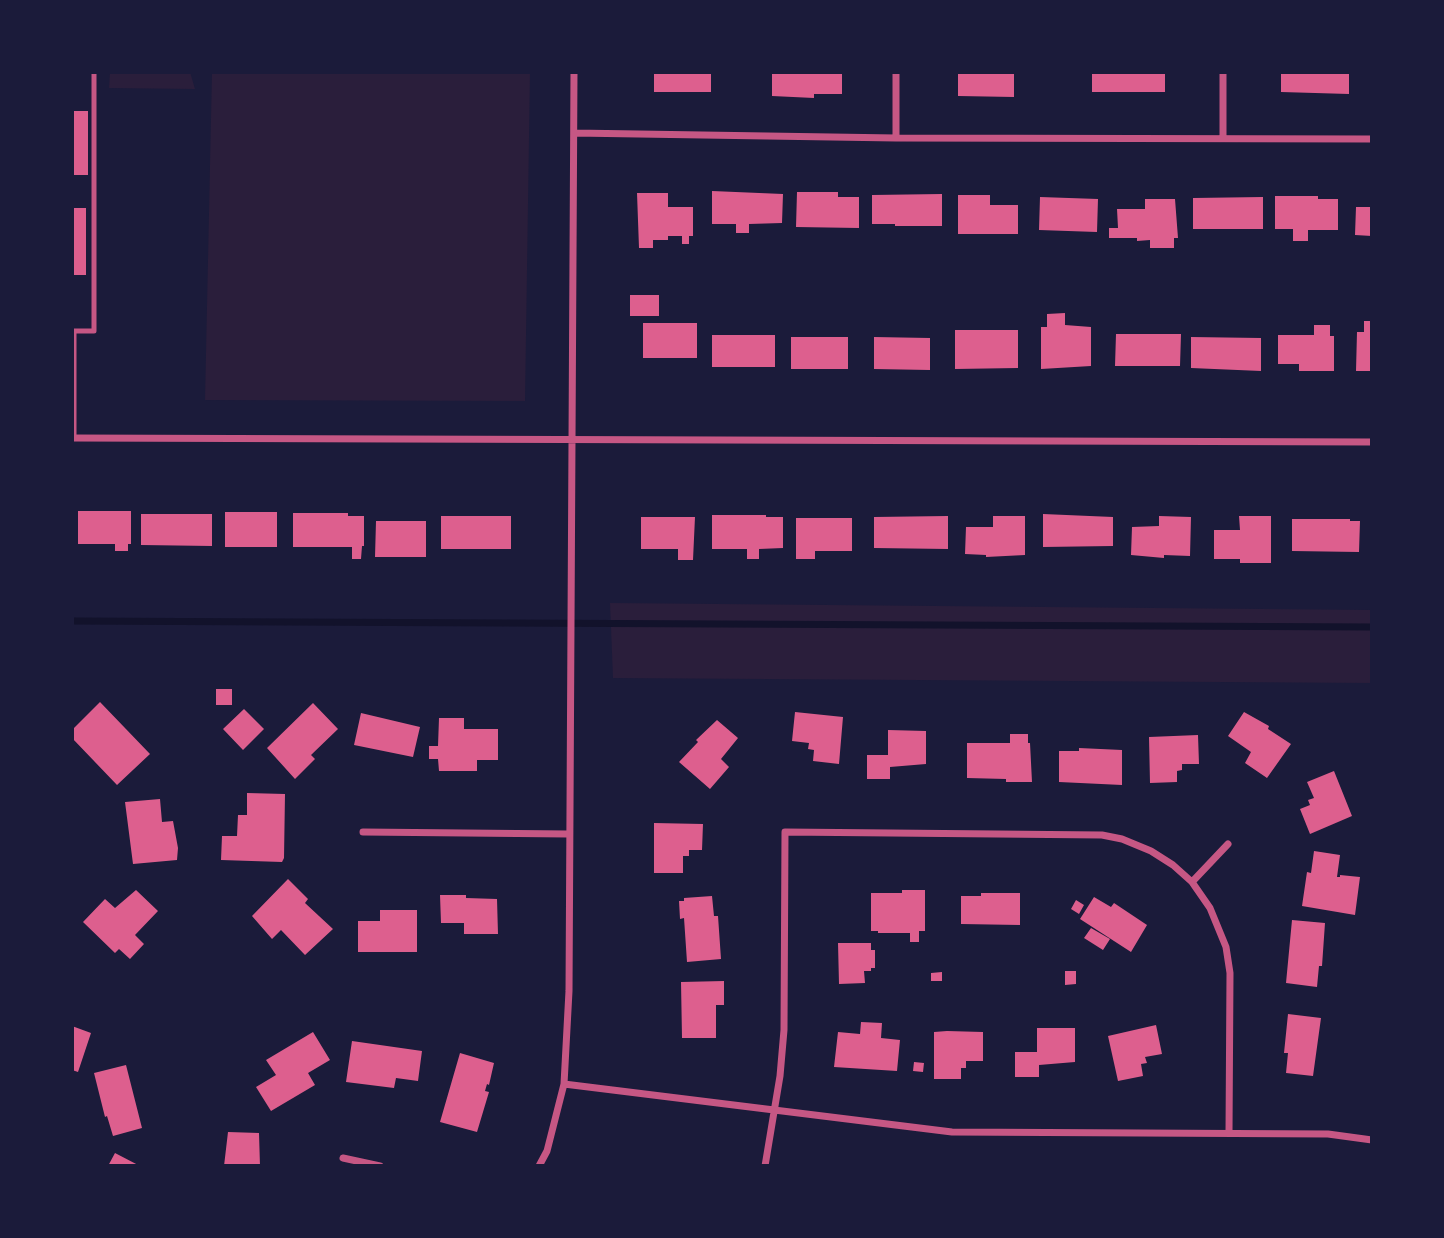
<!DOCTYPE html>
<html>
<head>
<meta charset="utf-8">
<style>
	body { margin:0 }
	#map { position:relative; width:1444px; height:1238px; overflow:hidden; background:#1b1b3a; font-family:Montserrat,sans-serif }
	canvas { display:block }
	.frame { position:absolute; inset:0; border:74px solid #1b1b3a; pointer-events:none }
</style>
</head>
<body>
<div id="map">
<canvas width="1444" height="1238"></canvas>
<div class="frame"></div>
</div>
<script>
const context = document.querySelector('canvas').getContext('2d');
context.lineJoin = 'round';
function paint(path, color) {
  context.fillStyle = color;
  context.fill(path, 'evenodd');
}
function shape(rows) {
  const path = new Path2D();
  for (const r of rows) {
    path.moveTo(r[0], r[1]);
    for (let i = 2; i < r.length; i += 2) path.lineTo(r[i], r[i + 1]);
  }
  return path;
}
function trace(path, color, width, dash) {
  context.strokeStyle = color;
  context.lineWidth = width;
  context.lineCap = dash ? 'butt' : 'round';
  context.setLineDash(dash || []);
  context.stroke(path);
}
paint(shape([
	[110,72,190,72,195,89,109,88],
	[212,72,530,72,525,401,205,400],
	[610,603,1372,610,1372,683,613,678]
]), '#2a1e3b');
trace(shape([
	[72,621,1372,627]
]), '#12122b', 7);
paint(shape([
	[654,72,711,72,711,92,654,92],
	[772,72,842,72,842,94,814,94,814,98,772,96],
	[958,72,1014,72,1014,97,958,96],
	[1092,72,1165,72,1165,92,1092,92],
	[1281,72,1349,72,1349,94,1281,92],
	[72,111,88,111,88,175,72,175],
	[712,191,783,194,782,223,749,224,749,233,736,233,736,224,712,224],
	[797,192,838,192,838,197,859,197,859,228,796,227],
	[637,193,668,193,668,207,693,207,693,236,689,236,689,244,682,244,682,236,668,236,668,240,653,240,653,248,639,248],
	[942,194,942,226,895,226,895,224,872,224,872,195],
	[958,195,990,195,990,205,1018,205,1018,234,958,234],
	[1275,196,1318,196,1318,199,1338,199,1338,230,1308,230,1308,241,1293,241,1293,229,1275,229],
	[1040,197,1098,199,1097,232,1039,230],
	[1263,197,1263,229,1193,229,1193,198],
	[1145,199,1175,199,1178,238,1174,238,1174,248,1150,248,1150,240,1137,241,1137,238,1109,238,1109,228,1118,228,1117,209,1145,209],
	[1356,207,1372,207,1372,236,1355,235],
	[72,208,86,208,86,275,72,275],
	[630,295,659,295,659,316,630,316],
	[1065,313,1065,325,1091,327,1091,366,1041,369,1041,327,1047,327,1047,314],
	[1364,321,1372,321,1372,371,1356,371,1357,332,1364,332],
	[643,323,697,323,697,358,643,358],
	[1314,325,1330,325,1330,336,1334,336,1334,371,1299,371,1299,364,1278,364,1278,335,1314,335],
	[955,330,1018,330,1018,368,955,369],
	[1116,334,1181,334,1180,366,1115,366],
	[712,335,775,335,775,367,712,367],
	[791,337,848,337,848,369,791,369],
	[874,337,930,338,930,370,874,369],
	[1191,337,1261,338,1261,371,1191,368],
	[78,511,131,511,131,544,128,544,128,551,115,551,115,544,78,544],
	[225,512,277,512,277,547,225,547],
	[293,513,348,513,348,516,364,516,364,546,362,546,361,559,352,559,352,547,293,547],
	[141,514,212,514,212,546,141,545],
	[1043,514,1113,517,1113,546,1043,547],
	[712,515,766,515,766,517,783,517,783,548,759,549,759,559,747,559,747,549,712,549],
	[441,516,511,516,511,549,441,549],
	[948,516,948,549,874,548,874,517],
	[993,516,1025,516,1025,555,986,557,986,555,965,554,966,527,993,527],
	[1159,516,1191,517,1190,556,1164,555,1164,558,1131,555,1132,527,1159,526],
	[1239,516,1271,516,1271,563,1240,563,1240,559,1214,559,1214,530,1240,530],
	[641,517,695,517,693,560,678,560,678,549,641,549],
	[796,518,852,518,852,551,815,551,815,559,796,559],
	[1292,519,1350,519,1350,521,1360,521,1359,552,1292,551],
	[376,521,426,521,426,557,375,557],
	[216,689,232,689,232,705,216,705],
	[100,702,150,754,117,785,72,738,72,730],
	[313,703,338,729,311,755,315,759,295,779,267,748],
	[244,709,264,729,243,750,223,729],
	[795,712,843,717,839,764,813,761,814,750,808,749,809,743,792,741],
	[1244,712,1269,726,1268,729,1291,744,1267,778,1245,763,1251,752,1228,736],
	[361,713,420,727,413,757,354,745],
	[439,718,464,718,464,729,498,729,498,760,477,760,477,771,439,771,438,759,429,759,429,746,438,746],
	[717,720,738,738,721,759,729,767,710,789,679,762,698,742,696,740],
	[888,730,926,731,926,764,890,767,890,779,867,779,867,755,888,755],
	[1010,734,1028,734,1028,743,1030,743,1032,782,1006,782,1006,779,967,778,967,743,1010,743],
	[1198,735,1199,764,1182,764,1182,770,1177,771,1177,782,1150,783,1149,737],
	[1079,748,1122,750,1122,785,1059,782,1059,751,1079,751],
	[1334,771,1352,816,1310,834,1300,809,1310,805,1308,800,1314,798,1307,782],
	[247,793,285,794,284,858,282,862,221,860,222,836,237,836,238,815,247,815],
	[160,799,162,822,173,821,178,848,177,860,133,864,125,802],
	[654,823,703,824,702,850,689,850,689,856,683,856,683,873,654,873],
	[1314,851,1340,855,1337,877,1340,877,1340,875,1360,877,1355,915,1302,906,1307,872,1311,873],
	[288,879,308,899,305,903,333,929,305,955,281,930,272,939,252,916],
	[136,890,158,911,135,935,144,944,130,959,119,949,115,953,83,922,105,899,115,908],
	[902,890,925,890,925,931,919,931,919,942,910,942,910,933,878,933,878,931,871,931,871,893,902,893],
	[981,893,1020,893,1020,925,961,924,961,896,981,896],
	[440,895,466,895,466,898,497,899,498,934,464,934,464,923,441,923],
	[712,896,714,916,718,916,721,959,687,962,684,918,680,919,679,901,684,901,684,898],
	[1094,897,1111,907,1114,903,1147,925,1131,952,1080,919],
	[1076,900,1084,905,1079,914,1071,909],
	[380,910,417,910,417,952,358,952,358,921,380,921],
	[1292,920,1325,923,1322,966,1319,966,1317,987,1286,983],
	[1091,928,1110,939,1103,950,1084,938],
	[838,943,871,943,871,950,875,950,875,968,871,968,871,971,864,971,865,983,839,984],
	[1065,971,1076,971,1076,984,1065,985],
	[942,972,942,981,931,981,931,973],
	[724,981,724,1005,716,1005,716,1038,682,1038,681,982],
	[1288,1014,1321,1018,1313,1076,1286,1073,1288,1053,1284,1053],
	[861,1022,882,1023,881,1038,900,1040,897,1071,834,1067,838,1032,860,1034],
	[1156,1025,1162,1054,1145,1057,1147,1063,1141,1064,1143,1076,1118,1081,1108,1036],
	[72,1026,91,1033,78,1072,72,1070],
	[1037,1028,1075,1028,1075,1062,1039,1065,1039,1077,1015,1077,1015,1052,1037,1052],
	[947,1031,983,1032,983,1061,966,1061,966,1068,961,1068,961,1079,934,1079,934,1032],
	[313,1032,330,1060,308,1073,315,1085,271,1111,256,1087,276,1075,266,1060],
	[352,1041,422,1051,418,1081,396,1078,394,1088,346,1082],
	[460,1053,494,1063,489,1085,487,1084,485,1091,489,1092,477,1132,440,1122],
	[914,1062,924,1063,923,1072,913,1071],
	[126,1065,142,1128,113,1136,107,1116,105,1117,94,1073],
	[228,1132,259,1133,260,1166,224,1166],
	[115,1153,140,1166,108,1166]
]), '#dd5f8e');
trace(shape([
	[74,438,74,331,94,331,94,72]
]), '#c65784', 5);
trace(shape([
	[574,133,896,138,1372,139],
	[896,138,896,72],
	[1223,138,1223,72],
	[72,438,1372,442],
	[363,832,568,834],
	[1192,882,1228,844],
	[564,1084,952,1132,1328,1134,1372,1140],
	[343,1158,380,1166],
	[539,1166,547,1151,564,1084,569,991,574,72],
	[765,1166,780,1076,784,1030,785,832,1102,835,1122,839,1151,851,1173,865,1192,882,1210,908,1226,947,1230,973,1229,1133]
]), '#c65784', 7);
</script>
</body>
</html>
